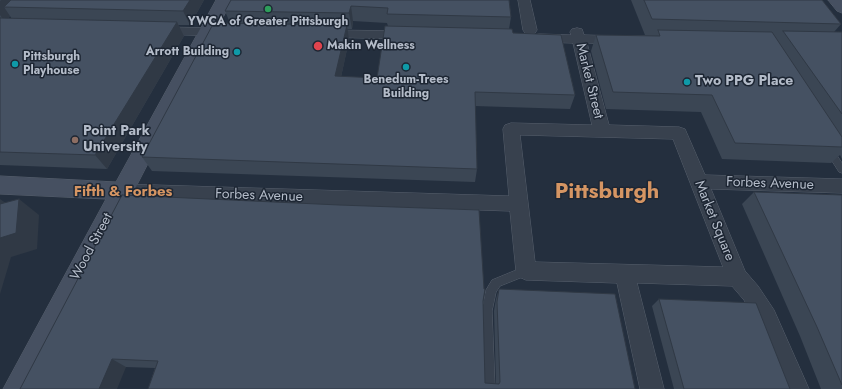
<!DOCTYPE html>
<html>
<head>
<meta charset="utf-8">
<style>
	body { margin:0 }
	canvas { display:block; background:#242f3e }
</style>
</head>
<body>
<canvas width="842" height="389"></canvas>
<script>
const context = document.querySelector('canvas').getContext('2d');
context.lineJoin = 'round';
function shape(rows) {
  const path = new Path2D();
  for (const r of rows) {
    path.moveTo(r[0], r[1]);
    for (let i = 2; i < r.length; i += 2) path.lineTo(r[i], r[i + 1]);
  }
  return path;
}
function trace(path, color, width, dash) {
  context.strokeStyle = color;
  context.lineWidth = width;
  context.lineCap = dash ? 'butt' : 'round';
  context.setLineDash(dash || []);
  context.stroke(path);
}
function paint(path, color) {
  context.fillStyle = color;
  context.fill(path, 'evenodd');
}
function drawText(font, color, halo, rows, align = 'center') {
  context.font = font + ' Jost,sans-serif';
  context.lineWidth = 3;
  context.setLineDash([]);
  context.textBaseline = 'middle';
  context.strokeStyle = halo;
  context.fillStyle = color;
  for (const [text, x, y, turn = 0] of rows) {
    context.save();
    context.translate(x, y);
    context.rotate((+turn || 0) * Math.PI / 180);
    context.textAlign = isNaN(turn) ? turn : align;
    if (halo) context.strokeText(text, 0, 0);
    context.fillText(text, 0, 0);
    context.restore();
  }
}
const lane = shape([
	[829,147,832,148,842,163,842,173,839,172,825,150,829,147],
	[526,266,530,268,531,271,530,274,500,286,496,292,492,311,495,389,483,389,482,311,486,290,492,280,526,266]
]);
const street = shape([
	[518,0,530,0,537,30,535,33,525,33,523,30,518,0],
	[157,27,223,28,228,29,230,32,228,35,223,36,152,34,150,31,152,28,157,27],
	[577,28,582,29,584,35,619,36,624,37,626,40,624,43,619,44,587,43,609,125,679,127,685,129,705,175,842,179,842,193,711,189,745,271,758,286,774,310,809,389,785,389,758,324,744,300,732,286,637,283,664,389,640,389,617,283,526,280,519,277,516,271,510,211,122,198,116,196,113,191,116,186,122,184,509,196,503,129,505,125,511,123,592,125,573,43,539,42,534,41,532,38,534,35,539,34,571,35,570,32,572,29,577,28],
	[520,135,673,139,723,267,535,262,520,135],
	[325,30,407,31,412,32,414,35,412,38,407,39,320,37,318,34,320,31,325,30]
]);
const secondary = shape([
	[216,0,232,0,32,389,3,389,106,199,0,194,0,176,116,182,216,0],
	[828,0,842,0,842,13,837,11,828,0]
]);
trace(lane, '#565f6c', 1);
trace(street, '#565f6c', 1);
trace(secondary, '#565f6c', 1);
paint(lane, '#38414e');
paint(street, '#38414e');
paint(secondary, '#465061');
paint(shape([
	[0,0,204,0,190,25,178,25,184,36,107,169,0,165],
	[10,16,12,19,8,18],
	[509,0,511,17,509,29,575,95,570,109,475,106,477,169,475,182,152,171,142,157,219,26,230,23,225,11],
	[353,21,387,23,388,26,377,78,341,77,349,40,347,29,352,29],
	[631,0,822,0,841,24,834,32,842,32,842,159,840,155,831,163,722,159,701,112,606,109,591,51,596,35,655,35,645,35],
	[754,192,842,195,842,389,821,389,800,336,742,204],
	[122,195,483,301,485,383,496,384,494,311,496,299,499,289,635,389,148,389,155,368,126,367,20,389],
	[659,299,790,389,674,389,652,306]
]), '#3b4654');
paint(shape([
	[1,0,26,0,4,7,10,16,5,22,0,15,0,1],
	[190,0,204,0,190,25,183,11],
	[351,6,353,21,352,29,349,13],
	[177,22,184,36,107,169,95,155],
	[347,25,349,40,338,91,335,76],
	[0,199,14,209,0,212],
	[19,199,39,215,37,249,11,257,0,294,0,238],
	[112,359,126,367,117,389,99,389]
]), '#303945');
const building = shape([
	[11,0,190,0,183,11,4,7,11,0],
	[231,0,509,0,511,17,387,14,388,8,351,6,349,13,225,11,231,0],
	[644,0,822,0,841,24,652,19,644,0],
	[0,18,177,22,95,155,0,152,0,18],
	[220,23,347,25,335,76,377,78,385,26,512,29,513,33,561,35,575,95,475,92,477,169,142,157,212,26,219,26,220,23],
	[658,30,772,32,842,137,842,147,735,143,712,95,613,92,596,35,660,36,658,30],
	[783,31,842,32,842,114,783,31],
	[754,192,842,195,842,385,817,327,754,192],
	[122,195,339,205,479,210,484,289,485,289,483,301,485,383,499,384,500,382,497,302,499,289,615,294,635,389,148,389,158,361,112,359,99,389,20,389,122,195],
	[19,199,16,233,0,238,0,204,19,199],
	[659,299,756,303,790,389,684,389,659,299]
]);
paint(building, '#455162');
trace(building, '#303945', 1);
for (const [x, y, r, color] of [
	[268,9,4,"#2e9e5b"],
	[318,46,5,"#e0444e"],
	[237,52,4,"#0f9aa8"],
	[15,64,4,"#0f9aa8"],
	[406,67,4,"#0f9aa8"],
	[687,82,4,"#0f9aa8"],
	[75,140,4,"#8d6e63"]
]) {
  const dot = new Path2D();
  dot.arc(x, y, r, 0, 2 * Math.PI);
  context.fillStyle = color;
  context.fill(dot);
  trace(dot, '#1d2633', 1.5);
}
drawText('bold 12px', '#b4bcc9', '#1d2633', [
	["YWCA of Greater Pittsburgh",268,22],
	["Makin Wellness",327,46,"left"],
	["Arrott Building",229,52,"right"],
	["Pittsburgh",23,57,"left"],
	["Playhouse",23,71,"left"],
	["Benedum-Trees",406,80],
	["Building",406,94]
]);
drawText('14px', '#b4bcc9', '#1d2633', [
	["Market Street",589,81,76],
	["Forbes Avenue",770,184,2],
	["Forbes Avenue",259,196,2],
	["Market Square",714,221,68],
	["Wood Street",92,247,-62]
]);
drawText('bold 14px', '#b4bcc9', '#1d2633', [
	["Two PPG Place",695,82],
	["Point Park",83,132],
	["University",83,148]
], 'left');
drawText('bold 15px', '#d59563', '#1d2633', [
	["Fifth & Forbes",123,192]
]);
drawText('bold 22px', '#d59563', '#1d2633', [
	["Pittsburgh",607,193]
]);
</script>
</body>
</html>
